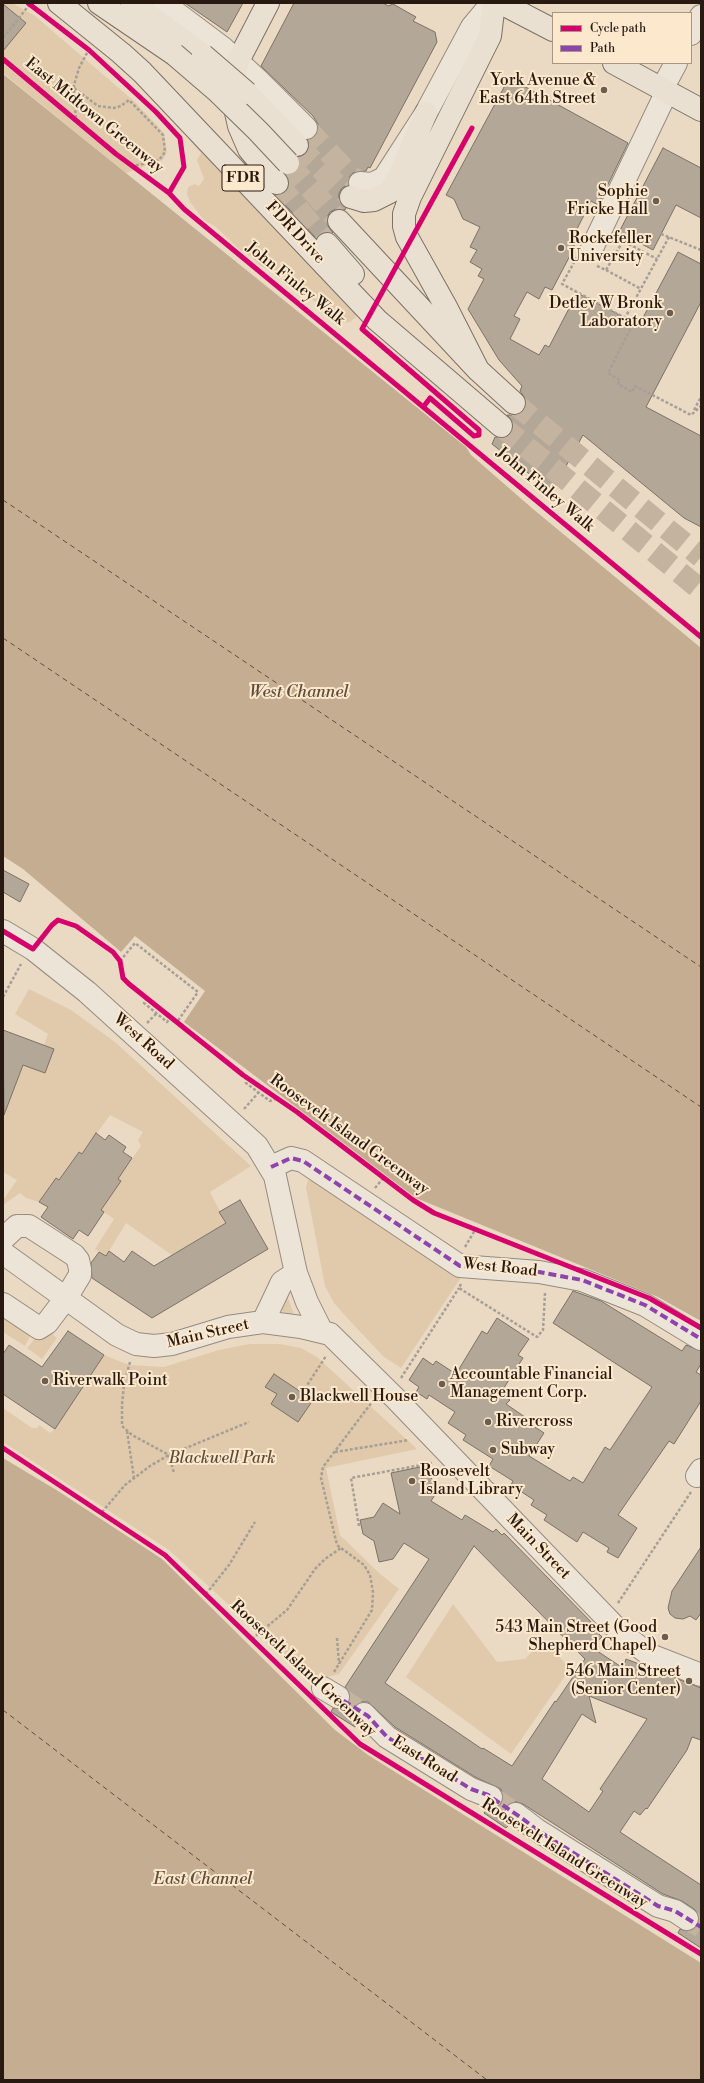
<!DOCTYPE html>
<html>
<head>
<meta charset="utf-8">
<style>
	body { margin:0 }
	#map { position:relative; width:704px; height:2083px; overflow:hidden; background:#eadac3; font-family:"Libre Bodoni",serif }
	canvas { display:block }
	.frame { position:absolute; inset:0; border:4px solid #281911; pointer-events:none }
	.legend { position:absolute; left:552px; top:12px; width:140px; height:52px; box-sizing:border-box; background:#fce9cd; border:1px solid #a79682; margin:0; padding:5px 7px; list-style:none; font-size:12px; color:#281911 }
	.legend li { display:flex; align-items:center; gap:8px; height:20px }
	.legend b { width:20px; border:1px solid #a79682 }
</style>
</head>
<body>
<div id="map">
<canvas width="704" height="2083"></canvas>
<div class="frame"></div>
<ul class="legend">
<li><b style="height:5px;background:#d6006c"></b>Cycle path</li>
<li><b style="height:5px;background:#8e44ad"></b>Path</li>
</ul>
</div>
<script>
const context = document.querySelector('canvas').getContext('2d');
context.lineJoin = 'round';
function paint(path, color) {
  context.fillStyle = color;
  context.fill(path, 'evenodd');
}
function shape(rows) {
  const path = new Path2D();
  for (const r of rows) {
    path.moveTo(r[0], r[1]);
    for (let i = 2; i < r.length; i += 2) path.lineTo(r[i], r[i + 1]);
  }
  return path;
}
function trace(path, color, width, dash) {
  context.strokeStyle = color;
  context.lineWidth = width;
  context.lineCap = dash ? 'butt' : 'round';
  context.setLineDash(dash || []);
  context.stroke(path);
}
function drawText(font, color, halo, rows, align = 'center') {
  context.font = font + ' "Libre Bodoni",serif';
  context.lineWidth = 4;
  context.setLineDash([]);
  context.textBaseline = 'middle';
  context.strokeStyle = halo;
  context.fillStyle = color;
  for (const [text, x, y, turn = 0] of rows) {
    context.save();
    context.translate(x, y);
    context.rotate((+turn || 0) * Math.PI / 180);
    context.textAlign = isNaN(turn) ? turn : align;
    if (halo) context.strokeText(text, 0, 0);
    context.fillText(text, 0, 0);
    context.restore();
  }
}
paint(shape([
	[3,3,12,3,35,16,135,102,164,133,167,152,163,160,126,173,3,73],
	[189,139,193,139,357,316,350,322,339,323,330,318,325,310,302,291,285,284,275,273,259,265,253,258,239,249,216,227,204,220,190,202,187,194,188,187,195,184,199,186,204,179,197,160,201,153],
	[29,989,71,1010,115,1042,251,1166,210,1192,226,1223,172,1255,126,1223,106,1256,95,1249,114,1219,101,1210,118,1179,141,1146,138,1140,143,1132,110,1115,82,1154,78,1152,59,1180,56,1178,39,1202,26,1198,20,1193,3,1205,3,1200,17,1180,3,1172,3,1118,23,1065,44,1045,48,1034,15,1014],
	[308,1180,314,1181,462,1276,401,1368,384,1357,349,1320,334,1303,325,1286,306,1187],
	[285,1290,294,1315,287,1314,282,1311,279,1305],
	[6,1318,30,1336,25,1346,3,1332,3,1322],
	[52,1334,57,1338,42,1359,27,1348,37,1336,44,1338],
	[249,1344,280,1344,301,1348,317,1357,417,1449,326,1468,340,1535,379,1573,399,1589,339,1674,312,1681,169,1550,3,1442,3,1408,32,1428,37,1428,39,1425,50,1433,55,1429,104,1355,129,1365,164,1367,219,1350],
	[453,1604,497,1662,525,1659,544,1639,570,1669,511,1754,406,1677]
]), '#e0caab');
paint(shape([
	[3,74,466,447,471,455,533,509,701,648,701,1321,658,1297,416,1198,184,1022,205,991,135,936,121,952,23,869,3,856],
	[3,1458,58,1491,162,1559,335,1730,368,1755,701,1963,701,2080,3,2080]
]), '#c4ad91');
trace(shape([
	[3,500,701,967],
	[3,638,701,1107],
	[3,1710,487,2080]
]), '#604d3b', 1, [5, 4]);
const building = shape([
	[185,3,243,3,227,32,185,3],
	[294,3,383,3,388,6,393,4,416,17,413,21,435,32,437,42,370,168,368,167,366,171,354,172,350,176,348,185,342,188,339,193,339,200,346,208,345,210,336,209,330,212,327,217,327,224,333,233,324,232,316,238,276,195,285,193,289,188,289,181,287,175,296,172,300,167,299,157,305,154,309,149,308,140,315,137,318,131,318,124,313,116,261,66,294,3],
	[3,4,26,23,3,51,3,4],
	[509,78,628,143,598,205,591,201,570,243,575,246,552,290,545,287,539,299,527,292,514,316,520,319,510,339,539,355,545,345,549,347,577,293,639,325,678,252,701,264,701,302,646,407,701,436,701,527,684,518,583,435,552,492,492,444,495,437,505,438,511,434,513,429,513,422,507,415,517,415,523,412,526,406,526,400,520,391,522,386,499,360,468,309,484,279,478,276,482,269,470,262,477,250,470,247,480,227,463,219,454,199,446,195,509,78],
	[663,148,701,168,701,218,676,205,653,250,619,232,663,148],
	[3,870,29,884,20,902,3,892,3,870],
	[3,1030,54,1049,45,1073,23,1065,4,1115,3,1030],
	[96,1133,105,1140,109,1135,126,1147,123,1152,132,1158,118,1179,121,1181,101,1210,104,1212,88,1236,79,1230,73,1239,41,1217,48,1207,39,1202,56,1178,59,1180,79,1152,82,1154,96,1133],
	[240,1200,268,1249,152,1318,92,1278,91,1263,99,1252,106,1256,109,1251,124,1262,132,1251,154,1266,226,1223,219,1212,240,1200],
	[573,1291,601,1301,682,1351,686,1345,701,1351,701,1364,696,1372,701,1375,701,1401,674,1444,669,1441,618,1515,637,1528,618,1558,607,1552,609,1548,583,1532,577,1542,544,1520,547,1515,531,1505,534,1500,511,1485,513,1481,489,1466,493,1459,463,1440,466,1435,448,1423,455,1412,429,1395,427,1399,416,1392,419,1387,409,1380,423,1358,433,1365,436,1361,456,1374,482,1331,487,1334,497,1318,529,1339,518,1355,523,1358,500,1394,510,1400,506,1404,522,1415,529,1420,527,1422,544,1433,529,1456,570,1481,573,1477,583,1483,605,1447,610,1450,652,1387,553,1323,573,1291],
	[68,1331,104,1355,55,1429,3,1394,3,1354,9,1345,42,1367,68,1331],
	[274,1374,313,1400,298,1422,271,1404,277,1394,265,1387,274,1374],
	[420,1467,440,1487,431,1501,462,1520,465,1515,493,1532,496,1529,502,1535,504,1533,598,1629,596,1631,602,1637,591,1647,623,1668,626,1659,701,1688,701,1740,692,1737,687,1750,647,1809,646,1808,640,1815,634,1811,620,1832,701,1885,701,1948,678,1933,680,1929,687,1931,693,1930,697,1926,699,1920,698,1914,694,1909,682,1901,663,1894,523,1804,517,1802,512,1802,506,1807,504,1813,504,1818,509,1825,506,1828,484,1813,487,1809,493,1809,499,1807,502,1802,503,1795,501,1789,477,1778,395,1727,368,1702,360,1702,355,1705,352,1710,352,1718,357,1724,355,1727,331,1712,333,1708,344,1708,348,1704,350,1697,345,1687,429,1559,404,1543,393,1559,379,1562,374,1541,363,1534,360,1520,374,1517,383,1503,400,1514,391,1473,420,1467],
	[474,1546,585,1659,556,1702,555,1701,512,1766,483,1748,482,1749,385,1683,474,1546],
	[589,1696,647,1719,600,1789,603,1791,589,1812,542,1779,582,1714,596,1723,589,1696],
	[701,1547,701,1613,696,1620,690,1616,683,1619,675,1618,670,1614,668,1608,672,1591,701,1547]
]);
paint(building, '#b3a798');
trace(building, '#7b7165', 1);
trace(shape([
	[306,128,351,176,360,183],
	[338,1697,364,1714],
	[491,1797,516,1814],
	[687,1919,701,1927]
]), '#c3b39f', 22, [22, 11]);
trace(shape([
	[297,145,343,191,351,197],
	[288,163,339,221],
	[277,183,327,244],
	[514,403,701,557],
	[501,426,701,590]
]), '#c3b39f', 22, [22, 11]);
const minor = shape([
	[163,3,223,48,258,80,306,128],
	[691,34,701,16],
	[662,89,676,63],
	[360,183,372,184,384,178,388,172,426,113,472,27,492,3],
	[592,248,667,91],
	[3,931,33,949,87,992,257,1146,275,1176,296,1273,307,1302,321,1330],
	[271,1167,291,1158,303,1161,460,1266,539,1272,582,1280,645,1305,701,1339],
	[3,1239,17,1226,29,1226,74,1255,78,1260,80,1269,80,1275,66,1298,47,1323,39,1328,3,1304],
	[3,1253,117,1335,136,1344,154,1346,172,1344,228,1327,263,1322,301,1327,330,1334,395,1398,621,1633,650,1655,701,1675],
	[263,1322,282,1282,296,1273],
	[697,1476,701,1470],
	[323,1688,338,1697],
	[364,1714,387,1737,471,1789,491,1797],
	[516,1814,537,1830,658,1906,675,1911,687,1919]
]);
const major = shape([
	[501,3,553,30],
	[238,61,268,3],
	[614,63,701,110]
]);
const highway = shape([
	[59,3,121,53,142,72,377,320,501,426],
	[99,3,174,54],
	[132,3,203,55],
	[238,61,233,81,235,108,239,126,249,149,277,183],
	[247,93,297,145],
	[351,197,364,201,374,200,390,192,400,174,426,113],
	[339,221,478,370,514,403],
	[327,244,353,274],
	[478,370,445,305,407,237,404,226,404,214,410,197,490,36,494,3]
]);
trace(minor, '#968b7e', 24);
trace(major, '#7b7165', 24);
trace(highway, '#7b7165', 24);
trace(shape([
	[3,38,30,4],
	[74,88,98,106,114,108,121,106,129,100,163,135,165,152,159,160,134,166],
	[76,118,74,100,74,85,79,68,88,51],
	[661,234,701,250],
	[669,237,625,318,631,328,608,373,620,380,618,384,632,392,635,386,691,415,701,406],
	[577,257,562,284,625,318],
	[597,266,606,270,623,241,657,259],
	[606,270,641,289],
	[424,406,430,398,474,436,479,435,479,433],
	[694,410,701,397],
	[120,961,135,943,198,992,177,1022],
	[3,997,21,964],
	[147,998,144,1003,167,1022,171,1017],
	[147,1023,157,1013],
	[246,1077,246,1083,270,1101,278,1098],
	[244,1109,259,1092],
	[375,1188,384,1177],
	[465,1247,475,1230],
	[461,1284,459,1288,537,1337,543,1330,545,1293],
	[130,1362,124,1384,122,1405,122,1426,132,1435,169,1455,174,1473],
	[401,1378,459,1288],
	[302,1393,326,1356],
	[127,1431,134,1478],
	[335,1452,409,1440],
	[102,1512,125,1485,150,1466,169,1455,249,1422],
	[359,1526,351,1478,432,1463],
	[206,1594,229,1565,255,1522],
	[618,1603,691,1492],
	[337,1638,339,1664],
	[252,1639,287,1610,315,1569,325,1559,341,1548],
	[334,1672,372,1610,373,1592,370,1575,364,1565,337,1545,321,1478,323,1467,372,1402]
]), '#a79f96', 2.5, [3, 2]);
trace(minor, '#ede4d8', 22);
trace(major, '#e9e0d2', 22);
trace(highway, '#e9e0d2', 22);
const highwayBridge = shape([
	[174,54,217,91,258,131,288,163],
	[203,55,247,93]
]);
trace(highwayBridge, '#7b7165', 24, []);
trace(shape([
	[472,128,362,329,479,430]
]), '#a79f96', 2.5, [3, 2]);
trace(highwayBridge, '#e9e0d2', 22);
trace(shape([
	[271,1167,291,1158,303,1161,460,1266,539,1272,582,1280,645,1305,701,1339],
	[323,1688,368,1716,387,1737,471,1789,488,1795,523,1819,537,1830,658,1906,675,1911,701,1927]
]), '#8e44ad', 4, [8, 4]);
trace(shape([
	[28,3,89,50,156,112,180,138,184,167,169,193],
	[3,59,116,154,169,193,184,209,701,637],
	[424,406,430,398,474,436,479,435,479,430,362,329,472,128],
	[3,931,33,949,52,925,58,920,76,926,113,952,120,961,123,978,129,984,243,1075,297,1112,413,1200,434,1213,649,1298,701,1328],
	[3,1448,165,1555,360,1744,701,1954]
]), '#d6006c', 5);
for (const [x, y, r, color] of [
	[604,90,4,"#6c5d4f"],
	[656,201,4,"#6c5d4f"],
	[561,248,4,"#6c5d4f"],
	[670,313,4,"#6c5d4f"],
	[45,1381,4,"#6c5d4f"],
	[442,1384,4,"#6c5d4f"],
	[292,1397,4,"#6c5d4f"],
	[488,1422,4,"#6c5d4f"],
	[493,1450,4,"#6c5d4f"],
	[412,1481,4,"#6c5d4f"],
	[665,1637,4,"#6c5d4f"],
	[689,1681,4,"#6c5d4f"]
]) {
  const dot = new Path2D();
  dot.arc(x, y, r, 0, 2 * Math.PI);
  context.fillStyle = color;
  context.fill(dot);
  trace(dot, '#fce9cd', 1.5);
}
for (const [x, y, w] of [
	[243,178,42]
]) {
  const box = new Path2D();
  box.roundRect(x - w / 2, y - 13, w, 26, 3);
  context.fillStyle = '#fce9cd';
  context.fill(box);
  trace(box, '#281911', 1);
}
drawText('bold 15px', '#281911', null, [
	["FDR",243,178]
]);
drawText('16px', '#281911', '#fce9cd', [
	["York Avenue &",596,81,"right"],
	["East 64th Street",596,99,"right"],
	["Sophie",648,192,"right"],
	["Fricke Hall",648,210,"right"],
	["Rockefeller",569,239],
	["University",569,257],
	["Detlev W Bronk",662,304,"right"],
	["Laboratory",662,322,"right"],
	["Accountable Financial",450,1375],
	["Management Corp.",450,1393],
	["Riverwalk Point",53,1381],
	["Blackwell House",300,1397],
	["Rivercross",496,1422],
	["Subway",501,1450],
	["Roosevelt",420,1472],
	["Island Library",420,1490],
	["543 Main Street (Good",657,1628,"right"],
	["Shepherd Chapel)",657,1646,"right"],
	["546 Main Street",681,1672,"right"],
	["(Senior Center)",681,1690,"right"]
], 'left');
drawText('16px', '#281911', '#fce9cd', [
	["East Midtown Greenway",94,116,39],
	["FDR Drive",295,233,47],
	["John Finley Walk",295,284,39],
	["John Finley Walk",545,490,40],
	["West Road",143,1042,42],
	["Roosevelt Island Greenway",349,1135,36],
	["West Road",500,1268,6],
	["Main Street",208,1334,-13],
	["Main Street",538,1547,46],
	["Roosevelt Island Greenway",303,1669,43],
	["East Road",424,1760,32],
	["Roosevelt Island Greenway",564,1854,32]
]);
drawText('italic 16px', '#5d4a39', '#fce9cd', [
	["Blackwell Park",222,1459]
]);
drawText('italic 17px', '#604d3b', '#fce9cd', [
	["West Channel",299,693],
	["East Channel",203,1880]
]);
</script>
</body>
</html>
